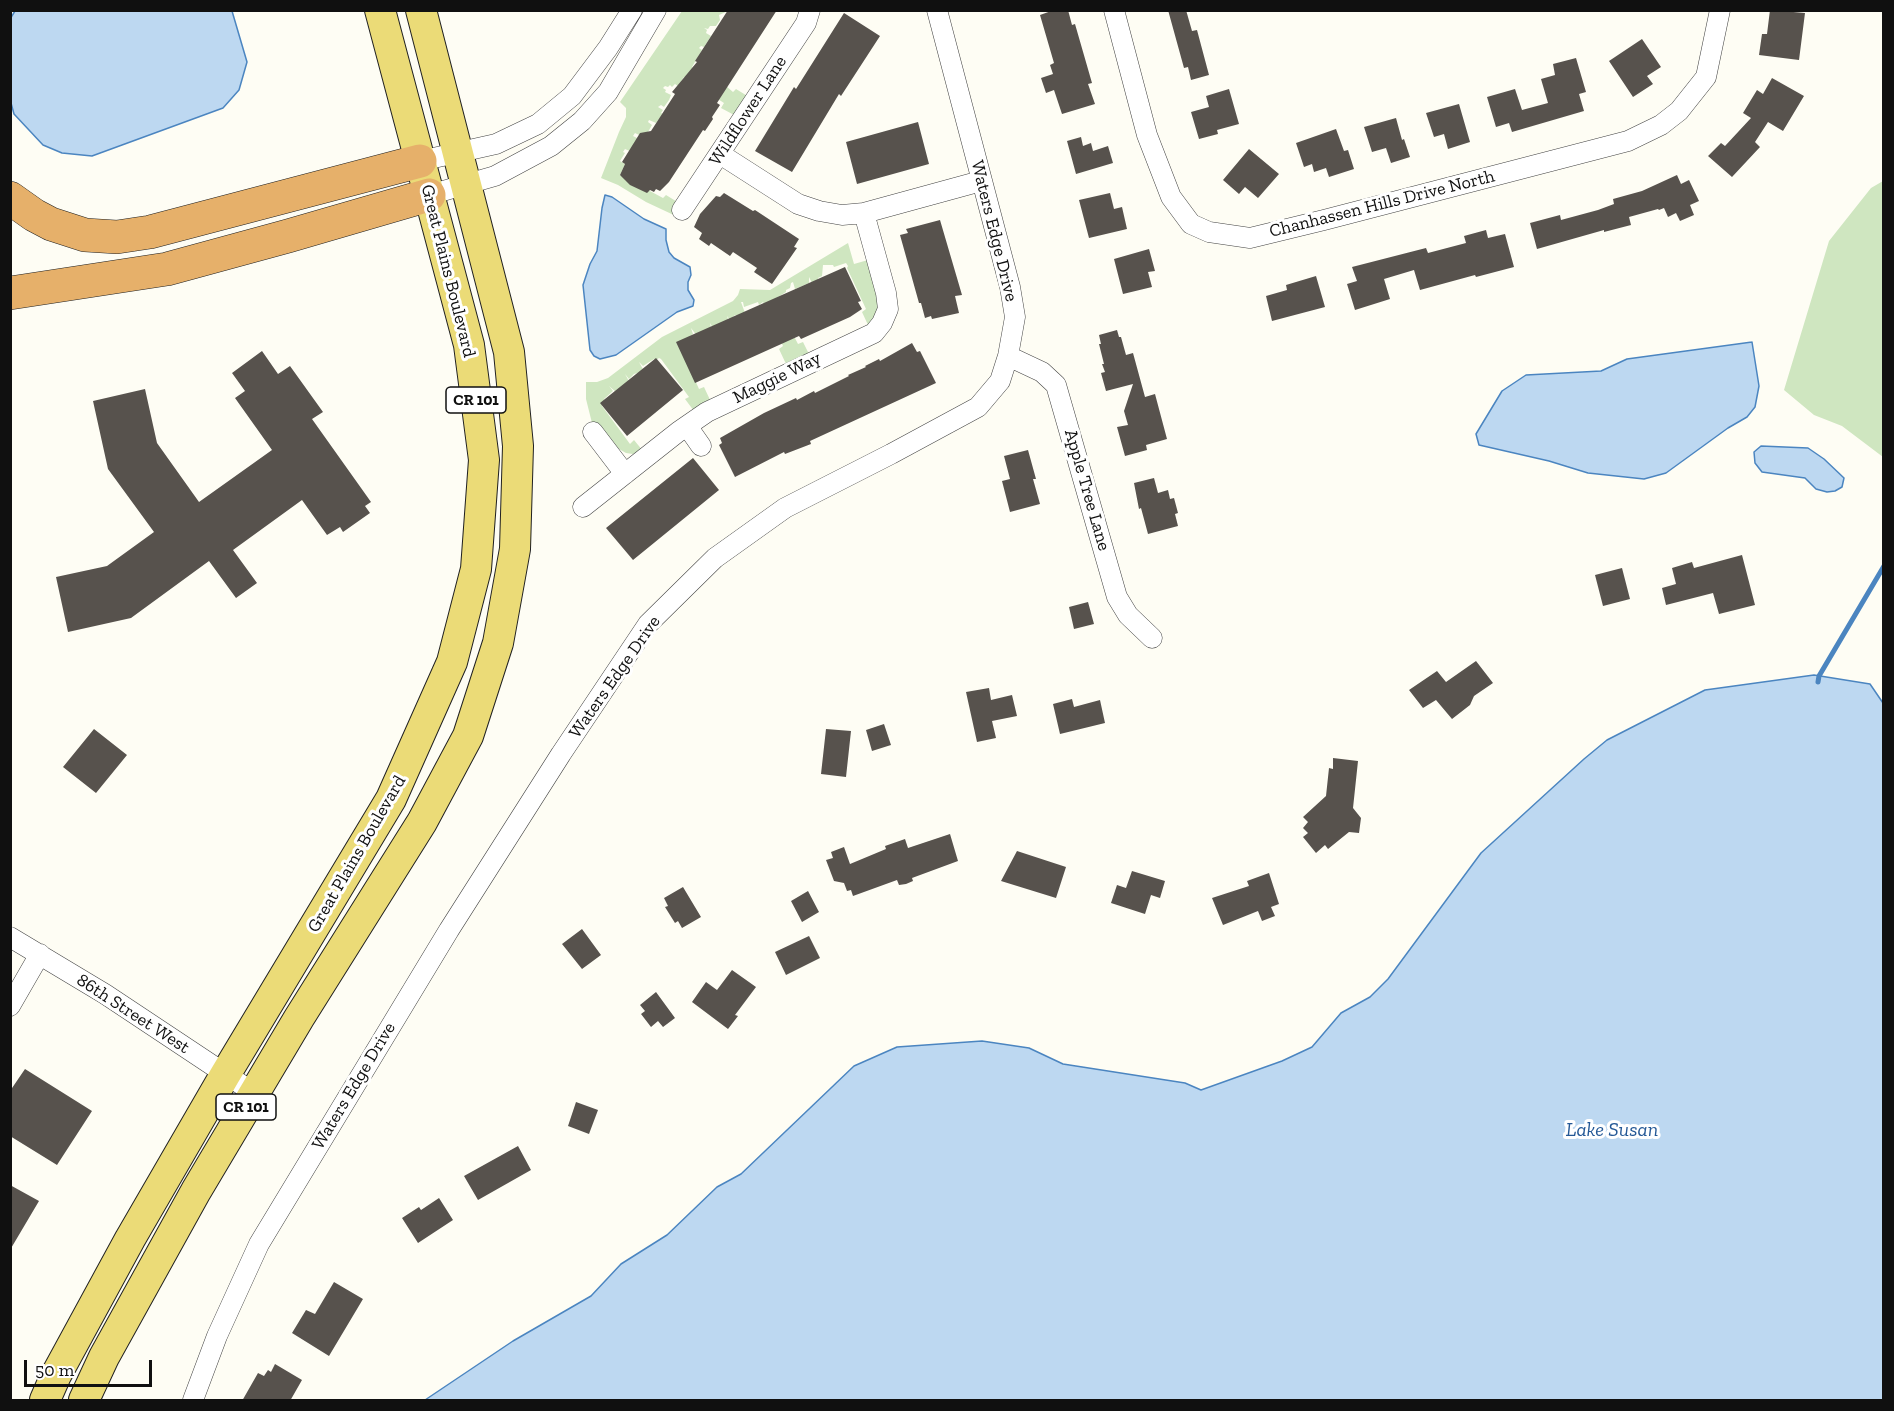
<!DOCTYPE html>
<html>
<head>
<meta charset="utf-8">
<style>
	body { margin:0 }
	#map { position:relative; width:1894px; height:1411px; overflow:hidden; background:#fefdf4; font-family:"Zilla Slab",serif }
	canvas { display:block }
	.frame { position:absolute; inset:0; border:12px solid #101010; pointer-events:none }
	.scale { position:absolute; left:24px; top:1360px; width:128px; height:27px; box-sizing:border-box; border:3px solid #101010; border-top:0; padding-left:8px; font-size:18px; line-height:21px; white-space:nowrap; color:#101010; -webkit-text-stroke:4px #fff; paint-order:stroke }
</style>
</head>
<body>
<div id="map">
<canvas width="1894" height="1411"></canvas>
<div class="frame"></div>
<div class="scale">50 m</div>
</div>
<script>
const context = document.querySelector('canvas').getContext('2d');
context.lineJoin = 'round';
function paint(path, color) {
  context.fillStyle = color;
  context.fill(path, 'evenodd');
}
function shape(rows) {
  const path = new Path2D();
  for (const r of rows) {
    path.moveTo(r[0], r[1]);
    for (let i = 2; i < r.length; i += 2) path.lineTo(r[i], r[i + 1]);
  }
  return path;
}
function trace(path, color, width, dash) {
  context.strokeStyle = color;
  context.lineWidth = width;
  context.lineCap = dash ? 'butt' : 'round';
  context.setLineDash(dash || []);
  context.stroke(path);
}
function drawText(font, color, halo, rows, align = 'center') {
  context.font = font + ' "Zilla Slab",serif';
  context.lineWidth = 6;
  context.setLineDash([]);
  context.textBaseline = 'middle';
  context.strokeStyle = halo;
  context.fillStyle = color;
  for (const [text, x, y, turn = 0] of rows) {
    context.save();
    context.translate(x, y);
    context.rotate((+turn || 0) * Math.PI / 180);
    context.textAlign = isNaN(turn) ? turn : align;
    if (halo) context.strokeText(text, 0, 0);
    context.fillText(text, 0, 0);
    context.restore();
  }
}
paint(shape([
	[682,11,728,11,719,15,720,20,716,26,710,26,708,29,704,28,707,30,706,33,711,36,704,47,701,46,699,48,702,50,692,67,701,78,726,86,733,92,736,89,749,97,736,116,721,108,724,103,684,77,678,86,675,84,672,87,670,85,668,87,665,86,663,88,666,90,665,92,671,95,669,100,664,107,661,105,658,107,663,110,661,113,663,114,656,123,649,120,648,122,652,125,648,132,639,135,635,133,633,136,637,138,636,154,625,149,623,152,625,153,620,161,625,164,620,175,663,198,666,195,679,203,678,217,646,202,618,185,601,178,619,132,626,117,626,108,620,102],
	[1883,181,1883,457,1842,426,1814,415,1784,390,1829,241,1871,188],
	[848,243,854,264,868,260,880,297,878,312,871,322,868,325,862,312,866,309,847,268,848,266,846,263,834,267,833,265,823,265,822,276,818,278,818,280,812,283,809,277,809,283,795,289,793,282,791,283,790,288,786,290,786,292,775,299,798,344,803,342,809,354,786,364,779,349,783,346,763,302,759,305,758,302,744,307,743,302,741,302,745,313,737,316,735,315,730,320,727,316,729,322,714,330,710,323,711,328,697,336,691,328,693,334,679,344,699,389,704,387,711,402,694,411,685,399,689,397,661,359,659,358,655,361,654,359,643,366,639,362,644,371,634,374,629,379,625,374,630,383,616,392,609,386,613,391,604,399,606,403,602,406,630,444,634,440,643,451,633,454,626,453,619,449,601,427,593,427,586,399,586,382,597,382,608,378,662,337,733,301,738,295,740,289,770,290]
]), '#cfe6c0');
const water = shape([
	[15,11,232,11,247,62,239,90,223,108,92,156,62,153,43,145,14,114,11,103,10,19,15,11],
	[605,195,612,197,644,219,666,229,666,240,669,252,674,258,690,267,691,275,688,282,688,290,694,300,693,306,677,312,616,355,600,359,594,356,590,350,583,285,590,264,597,251,602,208,605,195],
	[1752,342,1759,386,1755,407,1747,417,1728,428,1666,473,1644,479,1588,473,1549,461,1479,445,1476,434,1502,391,1526,375,1601,371,1627,359,1752,342],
	[1761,446,1808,448,1824,459,1844,478,1842,487,1835,491,1827,492,1816,489,1805,478,1762,472,1755,463,1754,452,1761,446],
	[1814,675,1870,684,1883,703,1883,1400,425,1400,513,1341,591,1296,621,1264,667,1235,717,1187,741,1174,854,1066,897,1047,982,1041,1029,1048,1063,1064,1185,1083,1201,1090,1282,1061,1312,1047,1341,1013,1370,997,1388,979,1481,853,1584,759,1607,740,1705,690,1814,675]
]);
paint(water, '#bdd8f1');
trace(water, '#4b85c0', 1.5);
trace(shape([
	[1818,682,1819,676,1884,566]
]), '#4b85c0', 5);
paint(shape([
	[728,10,777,10,717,103,720,105,712,117,713,119,705,131,703,130,669,182,660,191,656,189,654,192,650,190,647,193,630,185,620,175,625,164,622,162,640,133,651,131,675,94,672,92,697,62,695,61],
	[1054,10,1068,10,1072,25,1075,24,1092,83,1088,84,1095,104,1062,114,1054,90,1046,93,1041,78,1053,74,1050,65,1054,63,1040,15],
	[1168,10,1186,10,1192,31,1197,30,1209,75,1191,80,1188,67,1184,68],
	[1770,10,1805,13,1799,60,1759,55,1762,34,1767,34],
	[844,13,880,36,841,96,839,94,792,172,755,151,794,87,796,89],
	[1642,39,1661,67,1647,76,1653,84,1633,97,1609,61],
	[1576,58,1586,92,1579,94,1584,111,1512,132,1509,123,1496,127,1487,97,1515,89,1522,110,1548,103,1541,79,1555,75,1553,64],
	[1772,78,1804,96,1783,131,1768,122,1755,142,1760,147,1732,177,1708,156,1721,143,1725,146,1751,118,1743,113,1757,90,1763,94],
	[1229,89,1239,124,1217,130,1218,134,1199,139,1191,112,1209,107,1206,96],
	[1459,104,1470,142,1448,149,1444,134,1434,137,1426,113],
	[1396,118,1402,140,1404,139,1410,157,1391,163,1386,148,1372,152,1364,127],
	[918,122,929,164,857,184,846,142],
	[1336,129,1344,151,1348,150,1354,169,1329,177,1326,168,1314,172,1312,164,1304,167,1296,143],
	[1081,137,1083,146,1091,143,1093,151,1108,146,1113,163,1076,174,1067,141],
	[1249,149,1279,174,1258,198,1245,187,1239,194,1223,180],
	[1677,175,1681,184,1689,180,1699,201,1690,205,1694,215,1680,221,1676,213,1668,217,1664,208,1659,210,1658,209,1629,217,1631,225,1604,232,1604,230,1537,249,1530,223,1560,215,1561,220,1598,210,1614,204,1613,199,1642,191],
	[724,193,753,211,755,210,799,239,794,247,797,248,772,284,754,272,757,268,733,252,730,256,711,243,709,246,699,239,702,233,694,227,700,214,716,196,720,197],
	[1110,193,1114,209,1122,207,1127,229,1089,238,1079,200],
	[940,220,962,295,955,296,959,313,932,319,931,316,925,318,921,303,919,303,900,235,908,233,906,229],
	[1486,230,1488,238,1505,234,1514,267,1476,277,1475,275,1420,290,1414,270,1384,279,1390,299,1355,310,1347,284,1357,281,1352,267,1426,248,1428,253,1466,243,1464,236],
	[1149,249,1155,271,1148,272,1152,287,1123,294,1114,259],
	[845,267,861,301,858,302,862,309,850,317,801,339,799,336,695,383,676,342],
	[1316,276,1325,307,1272,321,1266,296,1287,290,1286,285],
	[1117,330,1119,337,1121,337,1126,355,1133,353,1145,397,1155,394,1167,439,1146,445,1147,450,1125,456,1117,427,1128,425,1124,411,1133,384,1106,391,1101,373,1105,372,1102,364,1104,364,1099,344,1101,344,1099,335],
	[912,343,917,352,920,351,936,383,810,441,811,444,785,454,784,452,735,477,719,445,722,443,720,438,764,413,796,398,797,400,814,391,815,393,849,376,848,375,866,367,865,366,879,359,880,361],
	[262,351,278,374,290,366,323,412,312,419,371,502,365,506,370,513,343,532,340,527,327,535,302,500,233,550,257,583,236,598,209,561,131,618,68,632,56,577,107,566,154,532,108,469,93,401,145,389,157,443,199,502,272,450,235,398,245,391,232,373],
	[656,358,683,390,627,436,600,403],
	[1028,450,1036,479,1033,479,1040,504,1010,512,1002,481,1010,479,1004,456],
	[693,458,719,490,633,560,606,528],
	[1154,478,1158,493,1168,490,1170,499,1174,498,1178,513,1175,514,1178,526,1148,534,1141,508,1139,509,1134,483],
	[1742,555,1755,605,1719,614,1713,593,1666,605,1662,588,1676,584,1672,568,1692,562,1694,568],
	[1622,568,1630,599,1603,606,1595,575],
	[1088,602,1094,624,1074,629,1069,607],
	[1476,661,1493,683,1474,696,1470,705,1452,719,1436,700,1423,708,1409,690,1437,671,1446,682],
	[989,688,991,700,1012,695,1017,716,992,721,996,738,977,742,966,692],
	[1072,699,1074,707,1100,700,1105,723,1060,734,1053,704],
	[884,724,891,745,872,751,866,730],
	[94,729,127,755,96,793,63,767],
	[826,729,851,731,846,777,821,774],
	[1333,758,1358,761,1353,808,1361,818,1359,833,1349,832,1328,849,1325,845,1316,853,1303,837,1308,833,1303,828,1308,822,1303,817,1326,796,1329,768,1333,769],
	[950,834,958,861,912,878,913,881,906,884,899,885,897,880,853,896,851,890,847,891,844,883,834,881,826,860,833,858,831,852,844,847,850,864,886,849,885,846,905,839,908,848],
	[1017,851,1066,867,1056,898,1001,881],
	[1132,871,1165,881,1160,898,1151,895,1145,914,1111,903,1117,885,1126,888],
	[1269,873,1279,904,1271,907,1275,916,1262,921,1258,911,1223,925,1212,898,1249,886,1247,881],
	[683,887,701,917,682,928,678,921,675,923,665,907,668,906,664,898],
	[808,891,819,912,802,922,791,901],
	[582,929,601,955,582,969,562,944],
	[809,936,820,958,786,975,775,952],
	[732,970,756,987,735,1015,738,1016,728,1029,692,1002,706,982,717,990],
	[656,992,675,1018,663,1027,658,1021,651,1027,641,1014,645,1011,640,1005],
	[25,1069,92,1111,57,1165,10,1136,10,1091],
	[576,1102,598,1110,589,1134,568,1126],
	[518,1146,531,1170,478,1200,464,1176],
	[10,1185,39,1201,10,1250],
	[439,1198,453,1220,418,1243,402,1218,419,1207,421,1210],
	[334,1282,363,1299,329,1356,292,1333,306,1310,315,1314],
	[275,1364,302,1380,290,1401,242,1401,258,1373,264,1376,268,1370,271,1372]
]), '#57524d');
const street = shape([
	[1114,10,1147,135,1171,197,1191,224,1209,232,1250,238,1324,220,1628,141,1661,125,1679,111,1706,77,1720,10],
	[720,154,798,204,819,211,842,215,864,213,981,181],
	[420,161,496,144,538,124,572,96,608,48,632,10],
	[429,195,495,176,551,146,582,121,608,92,656,10],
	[682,210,806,23,810,10],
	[1008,356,1042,372,1056,385,1117,597,1128,615,1152,638],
	[687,426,701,446],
	[593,432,625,474],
	[583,507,678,432,707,412,874,333,882,323,888,309,886,293,864,213],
	[10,937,105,994,254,1093],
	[10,1006,40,954],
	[193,1400,217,1336,259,1244,449,930,561,754,648,624,715,558,785,508,891,454,978,407,1000,381,1008,356,1015,317,1010,287,937,10]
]);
const primary = shape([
	[45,1400,56,1375,130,1239,225,1075,391,799,452,662,476,569,484,460,469,345,380,10],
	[84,1400,104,1357,196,1191,299,1018,422,822,468,736,498,643,515,549,518,446,509,352,421,10]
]);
const highway = shape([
	[10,198,34,215,51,224,85,235,117,237,150,232,420,161],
	[10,293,167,269,288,236,429,195]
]);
trace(street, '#434343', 21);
trace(primary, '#212121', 32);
trace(highway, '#212121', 34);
trace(street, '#fff', 20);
trace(primary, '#ebdb77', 30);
trace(highway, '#e6b06a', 33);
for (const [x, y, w] of [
	[476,400,60],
	[246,1107,60]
]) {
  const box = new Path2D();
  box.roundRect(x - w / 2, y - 13, w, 26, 4.5);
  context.fillStyle = '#fff';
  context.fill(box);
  trace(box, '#101010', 1.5);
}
drawText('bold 16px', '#101010', null, [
	["CR 101",476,400],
	["CR 101",246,1107]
]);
drawText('18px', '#101010', '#fff', [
	["Wildflower Lane",748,111,-57],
	["Chanhassen Hills Drive North",1382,204,-14],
	["Waters Edge Drive",994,231,76],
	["Great Plains Boulevard",448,271,76],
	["Maggie Way",777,378,-26],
	["Apple Tree Lane",1087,490,74],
	["Waters Edge Drive",615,677,-55],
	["Great Plains Boulevard",357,854,-60],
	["86th Street West",133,1014,33],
	["Waters Edge Drive",354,1086,-59]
]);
drawText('italic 20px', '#245896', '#fff', [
	["Lake Susan",1612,1130]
]);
</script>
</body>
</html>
